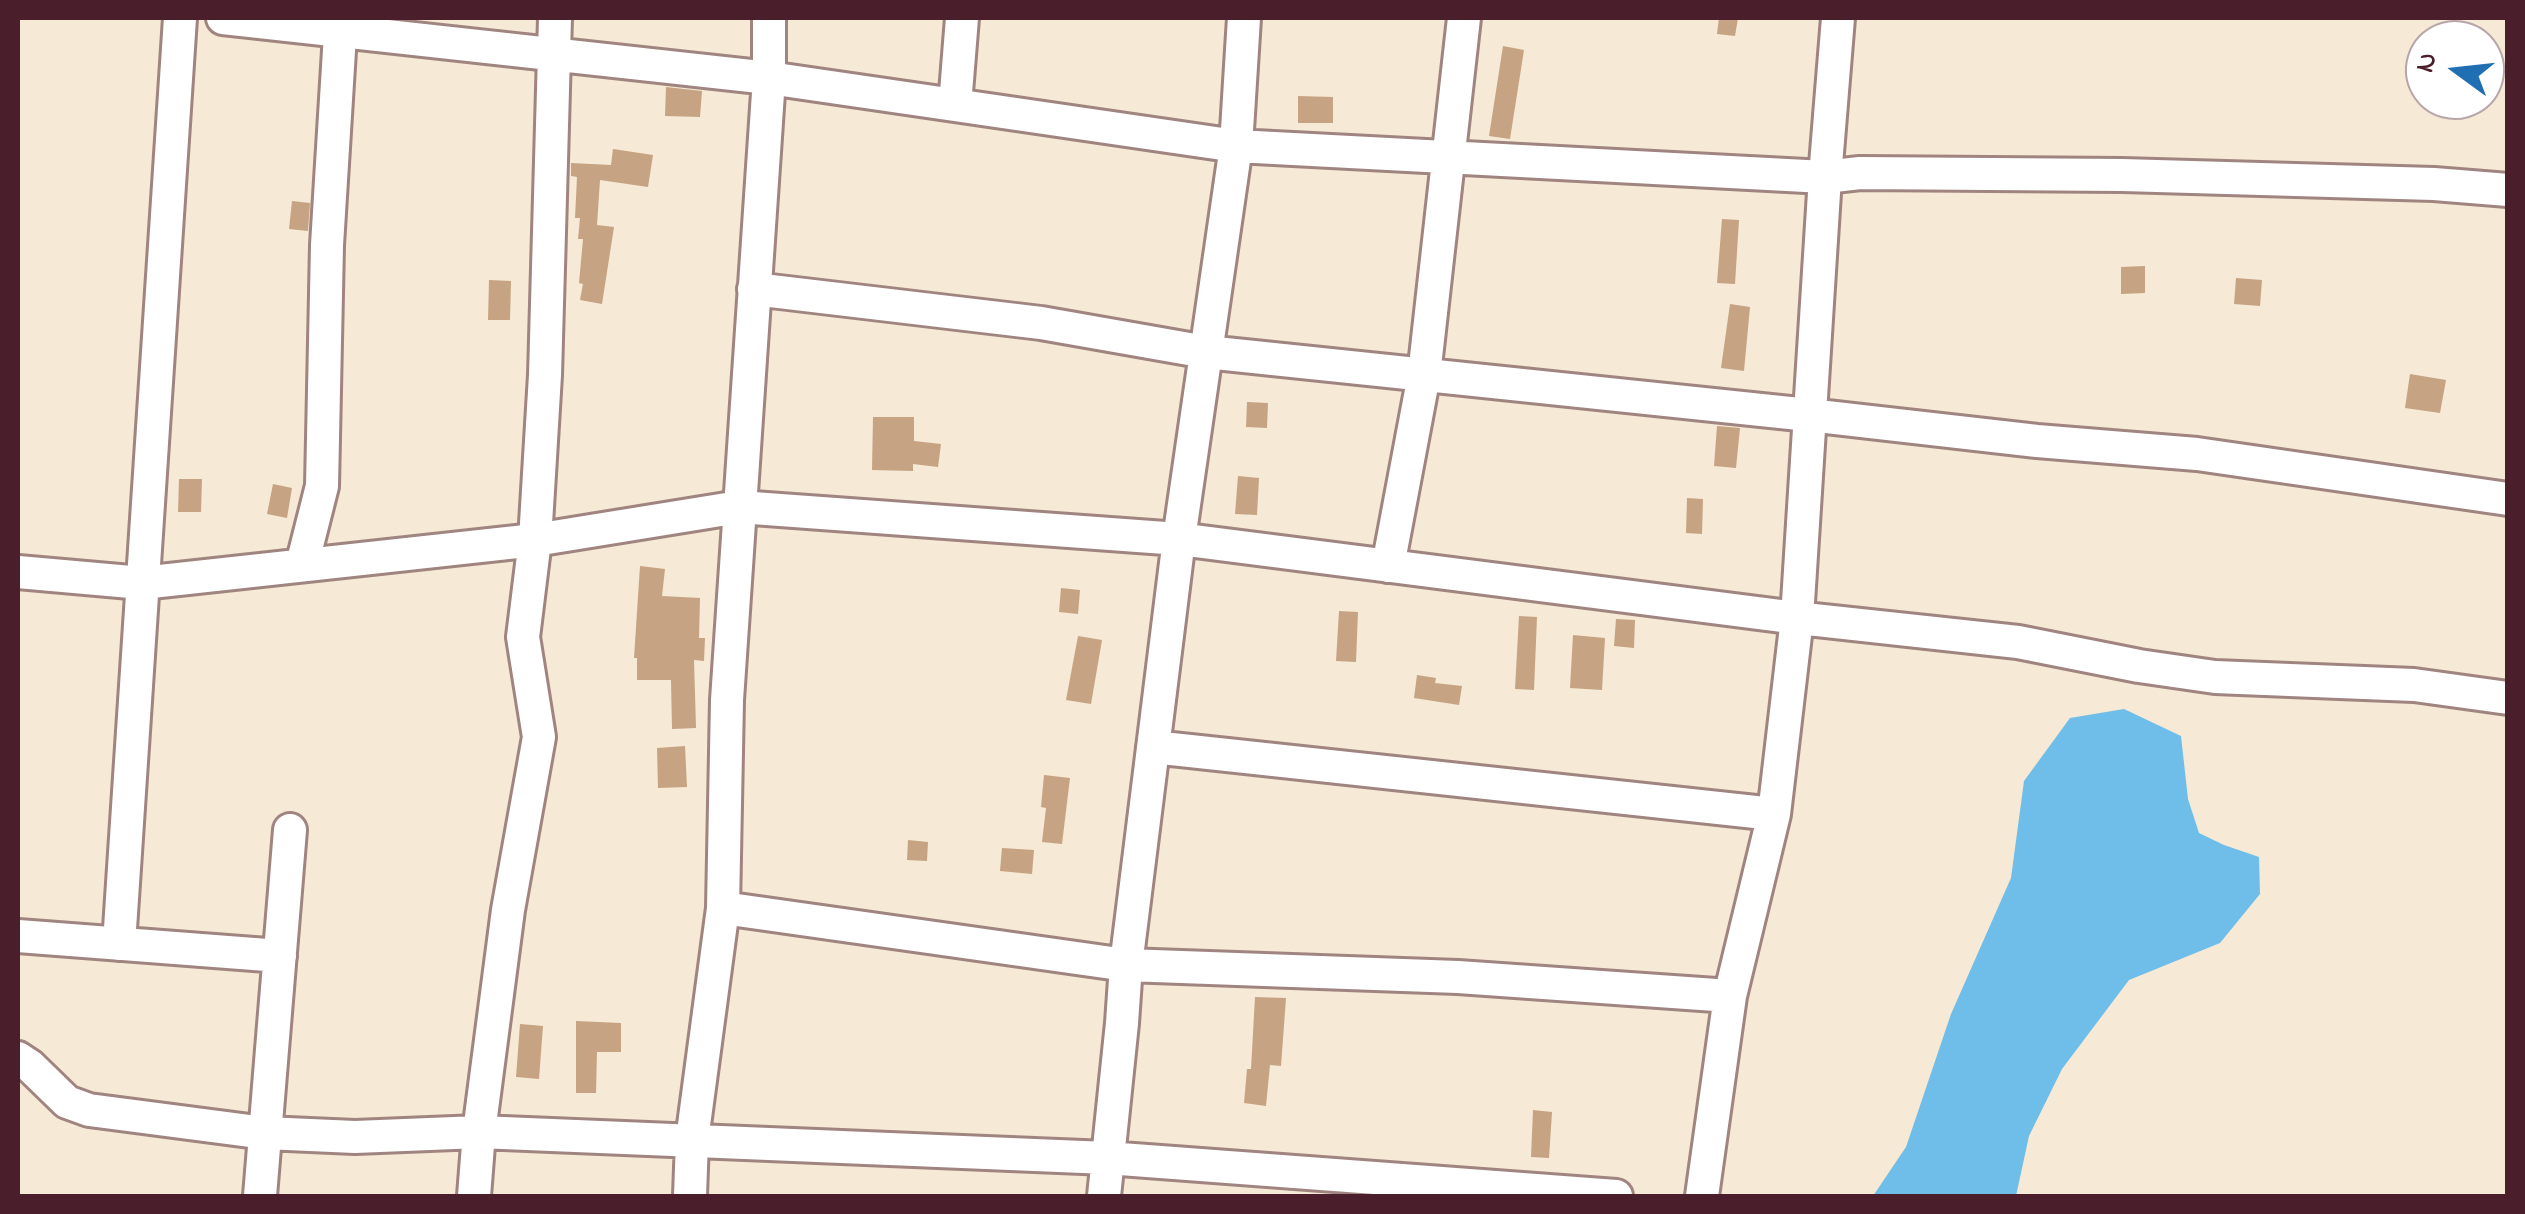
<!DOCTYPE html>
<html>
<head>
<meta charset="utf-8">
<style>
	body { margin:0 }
	#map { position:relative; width:2525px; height:1214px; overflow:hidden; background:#f6e9d5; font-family:"Indie Flower",sans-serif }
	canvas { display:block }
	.frame { position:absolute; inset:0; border:20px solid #4a1f2b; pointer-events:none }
	.north { position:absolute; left:2405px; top:20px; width:100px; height:100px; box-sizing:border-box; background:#fff; border:2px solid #b7a5aa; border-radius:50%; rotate:285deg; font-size:28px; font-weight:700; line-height:40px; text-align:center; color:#4a1f2b }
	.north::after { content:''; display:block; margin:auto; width:35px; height:45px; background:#1f6fb2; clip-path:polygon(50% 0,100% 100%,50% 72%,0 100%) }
</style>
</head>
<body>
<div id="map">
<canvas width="2525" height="1214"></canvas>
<div class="frame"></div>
<div class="north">N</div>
</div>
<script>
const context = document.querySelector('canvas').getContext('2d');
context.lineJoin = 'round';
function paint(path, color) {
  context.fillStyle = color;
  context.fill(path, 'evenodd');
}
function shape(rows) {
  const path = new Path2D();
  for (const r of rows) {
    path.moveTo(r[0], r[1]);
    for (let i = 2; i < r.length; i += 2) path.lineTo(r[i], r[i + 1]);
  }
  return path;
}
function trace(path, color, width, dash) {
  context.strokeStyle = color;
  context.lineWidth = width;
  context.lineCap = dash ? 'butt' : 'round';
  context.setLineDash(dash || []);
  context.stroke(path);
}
paint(shape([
	[2124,709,2181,736,2188,799,2199,833,2224,845,2259,857,2260,894,2220,943,2129,980,2062,1069,2029,1136,2016,1196,1873,1196,1906,1147,1951,1014,2011,878,2024,781,2070,718]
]), '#6ebee9');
paint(shape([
	[1719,18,1738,18,1735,36,1717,34],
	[1503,46,1524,50,1510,139,1489,136],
	[666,87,702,91,700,117,665,116],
	[1298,96,1333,97,1333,123,1298,123],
	[613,149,653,155,648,187,600,180,597,225,614,227,602,304,580,300,583,284,579,283,583,239,578,239,580,218,575,218,577,177,571,176,571,163,611,165],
	[292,201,310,203,308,231,289,229],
	[1722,219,1739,220,1735,284,1717,283],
	[2145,266,2145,293,2121,294,2121,267],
	[2236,278,2262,280,2260,306,2234,304],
	[489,280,511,281,510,320,488,320],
	[1730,304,1750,307,1744,371,1721,368],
	[2410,374,2446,380,2440,413,2405,408],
	[1247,402,1268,403,1267,428,1246,427],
	[873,417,914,417,914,441,941,444,938,467,913,464,913,471,872,470],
	[1717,426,1740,428,1736,468,1714,466],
	[1238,476,1259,478,1257,515,1235,514],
	[179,479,202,479,201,512,178,512],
	[273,484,292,488,287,518,267,514],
	[1687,498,1703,499,1702,534,1686,533],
	[640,566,665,569,662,596,700,598,699,638,705,638,704,661,694,660,696,728,672,729,671,680,637,680,637,658,634,658],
	[1061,588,1080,590,1078,614,1059,612],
	[1339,611,1358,612,1356,662,1336,661],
	[1519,616,1537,617,1534,690,1515,689],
	[1616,619,1635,620,1634,648,1614,646],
	[1573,635,1605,638,1602,690,1570,688],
	[1078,636,1102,640,1091,704,1066,700],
	[1417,675,1436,678,1435,683,1462,686,1459,705,1414,698],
	[685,746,687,787,658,788,657,748],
	[1044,775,1070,778,1062,844,1042,842,1046,808,1041,807],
	[908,840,928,842,927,861,907,860],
	[1002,848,1034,850,1032,874,1000,871],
	[1255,997,1286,998,1281,1066,1270,1065,1266,1106,1244,1103,1247,1069,1251,1069],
	[576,1021,621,1023,621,1052,597,1052,596,1093,576,1093],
	[520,1024,543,1026,539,1079,516,1077],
	[1533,1110,1552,1112,1549,1158,1531,1157]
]), '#c6a382');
const minor = shape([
	[223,18,769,78,1236,146,1825,177,1860,173,2122,175,2434,184,2508,190],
	[955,105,962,18],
	[754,289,1041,323,1206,352,1809,415,2037,441,2197,454,2508,499],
	[302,565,322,486,327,245,341,18],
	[1388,566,1424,375,1464,18],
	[18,572,142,583,535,540,739,507,1179,539,1797,618,2018,642,2139,666,2215,677,2414,685,2508,698],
	[1153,747,1774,814],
	[723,908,1126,965,1458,977,1730,996],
	[18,936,280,956],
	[119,944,180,18],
	[18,1058,30,1066,67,1102,89,1110,265,1133,355,1137,479,1132,1107,1158,1616,1196],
	[260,1196,290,830],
	[474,1196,479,1132,508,910,539,737,523,637,535,540,545,375,555,18],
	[690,1196,692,1140,723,908,727,700,769,78,769,18],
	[1104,1196,1122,1023,1126,965,1179,539,1236,146,1244,18],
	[1702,1196,1730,996,1774,814,1797,618,1825,177,1838,18]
]);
trace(minor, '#a08480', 38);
trace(minor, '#fff', 32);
</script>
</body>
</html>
